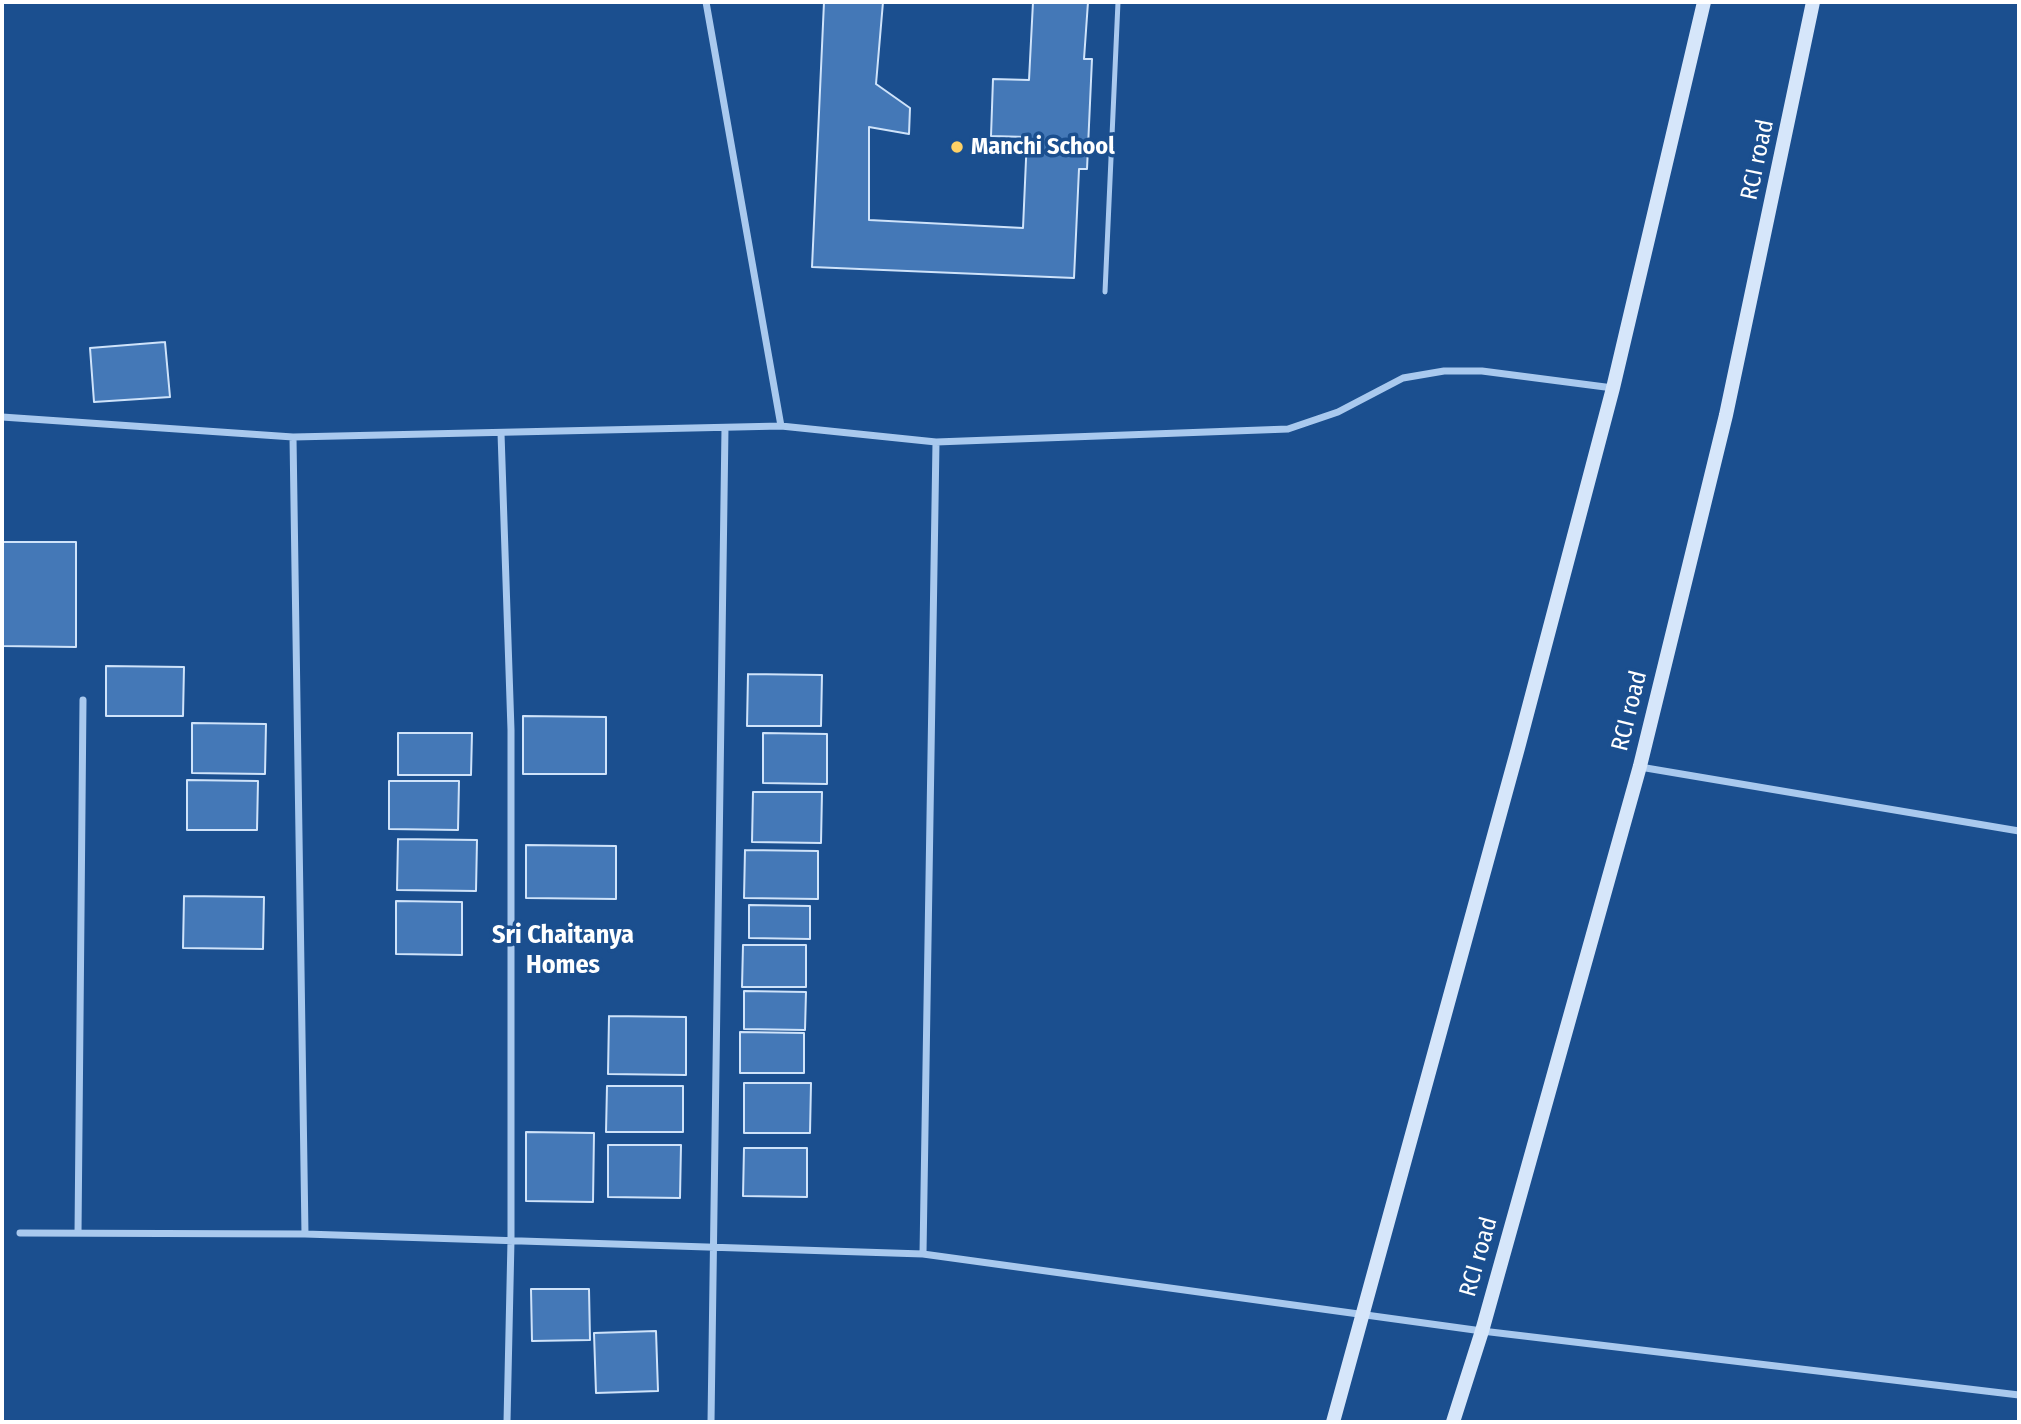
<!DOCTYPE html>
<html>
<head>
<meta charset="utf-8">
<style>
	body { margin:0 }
	#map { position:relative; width:2021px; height:1424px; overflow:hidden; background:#1b4f8f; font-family:"Fira Sans Condensed",sans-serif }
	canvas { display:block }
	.frame { position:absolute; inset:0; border:4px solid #fff; pointer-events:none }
</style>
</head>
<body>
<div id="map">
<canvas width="2021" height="1424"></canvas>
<div class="frame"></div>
</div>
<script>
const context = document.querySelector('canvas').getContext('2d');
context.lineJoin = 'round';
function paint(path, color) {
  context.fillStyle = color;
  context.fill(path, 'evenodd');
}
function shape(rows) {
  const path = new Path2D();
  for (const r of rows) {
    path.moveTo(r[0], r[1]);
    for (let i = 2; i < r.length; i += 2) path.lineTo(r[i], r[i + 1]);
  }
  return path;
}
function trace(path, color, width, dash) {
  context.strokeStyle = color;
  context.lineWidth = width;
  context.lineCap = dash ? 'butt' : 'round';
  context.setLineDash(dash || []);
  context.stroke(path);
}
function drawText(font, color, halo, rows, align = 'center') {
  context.font = font + ' "Fira Sans Condensed",sans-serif';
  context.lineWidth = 7;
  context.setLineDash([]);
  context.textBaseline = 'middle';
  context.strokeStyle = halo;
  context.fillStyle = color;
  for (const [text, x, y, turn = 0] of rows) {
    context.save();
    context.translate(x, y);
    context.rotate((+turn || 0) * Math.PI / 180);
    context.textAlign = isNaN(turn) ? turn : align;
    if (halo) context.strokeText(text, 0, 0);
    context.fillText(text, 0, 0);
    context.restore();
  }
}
const building = shape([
	[824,2,883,2,876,84,910,108,909,134,869,127,869,220,1023,228,1027,137,991,136,993,79,1029,80,1033,2,1088,2,1084,59,1092,59,1087,169,1079,169,1074,278,812,267,824,2],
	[165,342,170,397,94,402,90,348,165,342],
	[2,542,76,542,76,647,2,646,2,542],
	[106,666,184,667,183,716,106,716,106,666],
	[748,674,822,675,821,726,747,726,748,674],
	[523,716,606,717,606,774,523,774,523,716],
	[192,723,266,724,265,774,192,773,192,723],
	[398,733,472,733,471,775,398,775,398,733],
	[763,733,827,734,827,784,763,783,763,733],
	[187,780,258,781,257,830,187,830,187,780],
	[389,781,459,781,458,830,389,829,389,781],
	[753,792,822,792,821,843,752,842,753,792],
	[398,839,477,840,476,891,397,890,398,839],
	[526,845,616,846,616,899,526,898,526,845],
	[745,850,818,851,818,899,744,898,745,850],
	[184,896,264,897,263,949,183,948,184,896],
	[396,901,462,902,462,955,396,954,396,901],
	[749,905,810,906,810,939,749,938,749,905],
	[743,945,806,945,806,987,742,987,743,945],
	[744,991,806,992,805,1030,744,1029,744,991],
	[609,1016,686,1017,686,1075,608,1074,609,1016],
	[740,1032,804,1033,804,1073,740,1073,740,1032],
	[744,1083,811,1083,810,1133,744,1133,744,1083],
	[607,1086,683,1086,683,1132,606,1132,607,1086],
	[526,1132,594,1133,593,1202,526,1201,526,1132],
	[608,1145,681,1145,680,1198,608,1197,608,1145],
	[744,1148,807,1148,807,1197,743,1196,744,1148],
	[531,1289,589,1289,590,1340,532,1341,531,1289],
	[656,1331,658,1391,596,1393,594,1333,656,1331]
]);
paint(building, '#4478b7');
trace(building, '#cfe3fa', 2);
trace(shape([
	[1105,292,1118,2]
]), '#a9c9ee', 5);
trace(shape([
	[706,2,781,426],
	[2,417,293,437,781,426,936,442,1288,429,1338,412,1403,378,1444,371,1482,371,1613,388],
	[501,433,511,730,511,1240,507,1422],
	[293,437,305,1234],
	[1640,767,2019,831],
	[20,1233,305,1234,923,1254,1482,1331,2019,1395],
	[78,1233,83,700],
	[923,1254,936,442],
	[711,1422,725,428]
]), '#a9c9ee', 7);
trace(shape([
	[1333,1422,1518,748,1613,388,1704,2],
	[1453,1422,1482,1331,1640,766,1726,415,1813,2]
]), '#d6e6fa', 14);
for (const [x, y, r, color] of [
	[957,147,7,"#ffd166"]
]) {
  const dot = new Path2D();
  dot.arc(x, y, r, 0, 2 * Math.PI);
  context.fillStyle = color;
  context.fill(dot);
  trace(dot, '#1b4f8f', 2.5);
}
drawText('bold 24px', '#fff', '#1b4f8f', [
	["Manchi School",971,147]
], 'left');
drawText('24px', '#fff', '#1b4f8f', [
	["RCI road",1758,160,-78],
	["RCI road",1630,711,-76],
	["RCI road",1479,1257,-74]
]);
drawText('bold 26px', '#fff', '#1b4f8f', [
	["Sri Chaitanya",563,936],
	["Homes",563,966]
]);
</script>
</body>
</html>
